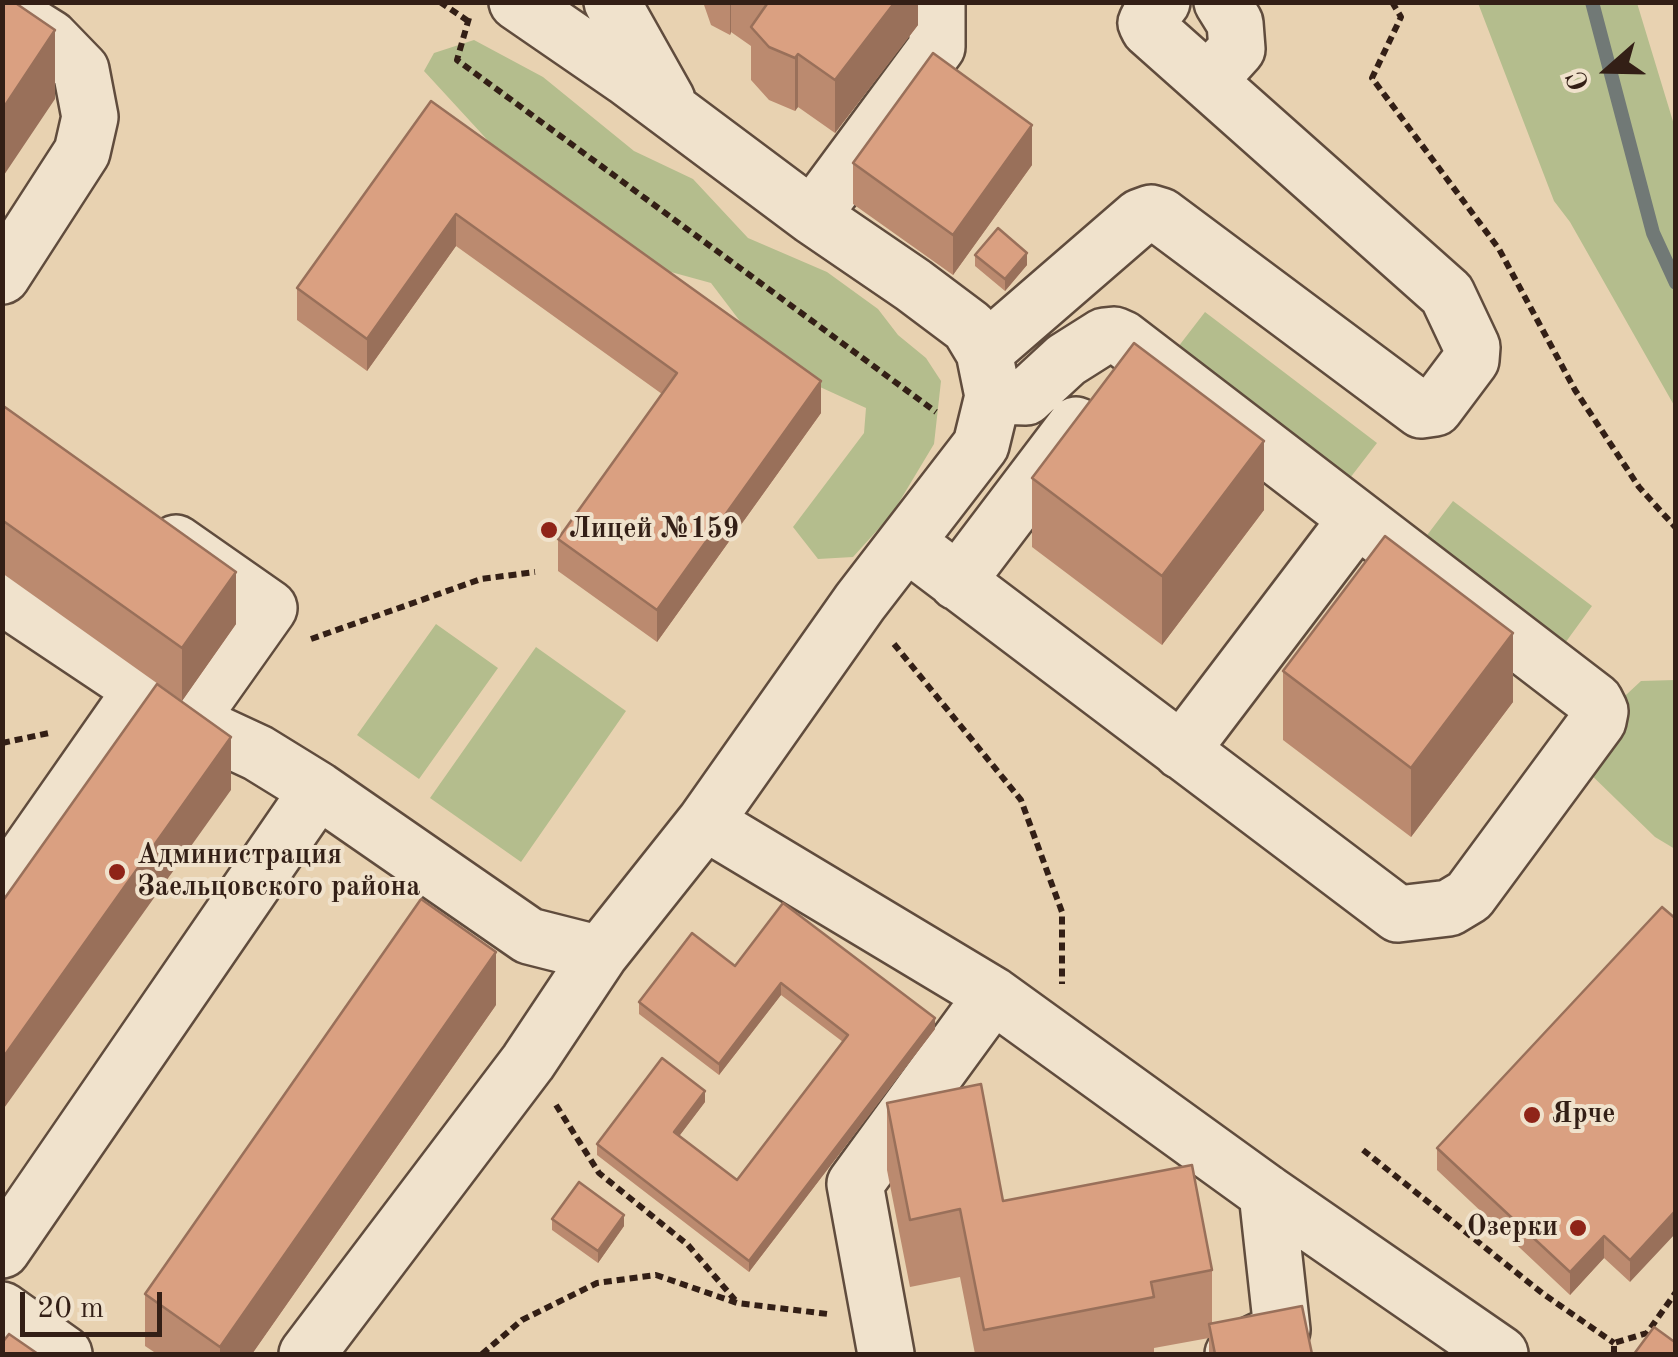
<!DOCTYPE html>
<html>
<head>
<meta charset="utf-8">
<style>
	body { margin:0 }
	#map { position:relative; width:1678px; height:1357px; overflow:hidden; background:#e8d2b1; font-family:"Old Standard TT",serif }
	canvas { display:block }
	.frame { position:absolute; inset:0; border:5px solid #331f16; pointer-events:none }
	.north { position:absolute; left:1558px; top:20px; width:100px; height:100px; -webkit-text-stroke:8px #f0e2cc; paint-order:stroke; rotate:250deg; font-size:28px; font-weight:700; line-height:40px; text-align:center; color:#331f16 }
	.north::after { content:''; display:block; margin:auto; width:35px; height:45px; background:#331f16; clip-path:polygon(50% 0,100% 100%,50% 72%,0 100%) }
	.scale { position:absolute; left:20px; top:1292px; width:142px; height:45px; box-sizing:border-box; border:5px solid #331f16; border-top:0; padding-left:12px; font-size:30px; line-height:35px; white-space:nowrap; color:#331f16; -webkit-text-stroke:8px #f0e2cc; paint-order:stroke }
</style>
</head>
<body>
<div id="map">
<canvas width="1678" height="1357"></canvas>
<div class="frame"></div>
<div class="north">С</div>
<div class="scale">20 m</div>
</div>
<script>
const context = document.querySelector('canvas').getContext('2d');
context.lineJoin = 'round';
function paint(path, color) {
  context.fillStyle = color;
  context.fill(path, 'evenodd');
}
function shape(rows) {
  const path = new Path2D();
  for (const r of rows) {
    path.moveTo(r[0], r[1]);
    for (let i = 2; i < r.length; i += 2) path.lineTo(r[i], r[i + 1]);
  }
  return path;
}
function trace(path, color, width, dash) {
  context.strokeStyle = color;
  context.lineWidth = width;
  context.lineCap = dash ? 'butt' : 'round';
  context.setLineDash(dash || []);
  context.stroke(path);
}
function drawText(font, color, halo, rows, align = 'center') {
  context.font = font + ' "Old Standard TT",serif';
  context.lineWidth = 8;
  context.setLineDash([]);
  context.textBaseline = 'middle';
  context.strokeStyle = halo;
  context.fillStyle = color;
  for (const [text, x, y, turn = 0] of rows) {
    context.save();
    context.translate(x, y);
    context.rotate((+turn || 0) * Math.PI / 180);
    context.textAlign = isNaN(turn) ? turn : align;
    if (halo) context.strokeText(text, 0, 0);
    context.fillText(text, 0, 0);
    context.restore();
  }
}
paint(shape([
	[1478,3,1637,3,1675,128,1675,407,1570,222,1554,201],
	[474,40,543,77,634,151,693,179,748,238,827,272,878,309,898,335,926,358,941,381,934,444,892,514,853,557,818,559,793,527,864,433,866,408,774,366,711,283,660,269,527,183,424,71,434,53],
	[1205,312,1377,443,1350,478,1322,478,1168,360],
	[1453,501,1592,606,1552,661,1412,555],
	[436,624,498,668,419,779,357,735],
	[536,647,626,711,521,862,430,798],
	[1675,680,1675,849,1655,837,1580,764,1613,707,1641,681]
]), '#b4bd8d');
trace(shape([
	[1592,2,1653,233,1676,283]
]), '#717976', 14);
const minor = shape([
	[517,2,626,77,812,216,913,285,969,327,984,352,993,396,981,445,860,602,705,822,993,995,1267,1193,1500,1354],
	[612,2,667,100],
	[2,8,50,38,81,70,90,117,82,152,2,276],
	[1208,81,1237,49,1235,23,1222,2],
	[812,216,937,47,937,2],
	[984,352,1140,217,1151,213,1161,216,1421,410,1435,408,1471,360,1472,347,1447,294,1149,29,1146,23,1149,17,1162,2],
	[176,543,269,608,189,721],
	[907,543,1398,914,1449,908,1469,896,1598,721,1600,711,1595,701,1123,339,1114,335,1104,336,1066,360,1026,397,993,396],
	[957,582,1076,425],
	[2,596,189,721,258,753,318,790],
	[1181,751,1357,519],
	[2,890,141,691],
	[2,1250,318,790,529,936,600,954,705,822],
	[2,1310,64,1354],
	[307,1354,528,1062,600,954],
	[886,1354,855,1184,993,995],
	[1233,1354,1282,1330,1267,1193]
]);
trace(minor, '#604c3d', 60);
trace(shape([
	[440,2,468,21],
	[1392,2,1401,17,1372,78,1499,249,1575,390,1639,487,1676,528],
	[469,18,457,60,936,412],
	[311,639,481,579,535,572],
	[894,644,1021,800,1062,912,1062,984],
	[2,743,49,733],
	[556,1105,599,1173,688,1245,735,1300],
	[1363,1150,1542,1293,1614,1343],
	[482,1354,522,1320,597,1283,656,1275,737,1303,828,1314],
	[1614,1354,1614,1343,1647,1333,1676,1292]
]), '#331f16', 6, [8, 5]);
trace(minor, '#f0e2cc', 55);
paint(shape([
	[703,2,918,2,918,25,835,133,798,107,795,111,769,100,751,80,751,46,731,32,730,35,711,25],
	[431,101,821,413,657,642,558,571,558,539,662,394,456,246,367,371,297,320,297,288],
	[853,163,1032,165,953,275,853,204],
	[975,255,1027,265,1005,291,975,266],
	[2,405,236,624,182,701,2,573],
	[1032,478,1264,510,1162,645,1032,547],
	[1283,671,1513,702,1411,837,1283,740],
	[1662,907,1630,1282,1604,1258,1570,1295,1437,1170,1437,1148],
	[735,966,935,1029,749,1272,597,1155,597,1144,705,1102,679,1136,737,1180,843,1042,781,995,719,1075,639,1014,639,1002],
	[496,1005,252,1354,157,1354,145,1346,145,1294],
	[887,1103,1003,1201,1212,1270,1212,1324,1312,1354,1209,1354,1209,1338,1154,1348,1154,1354,975,1354,960,1277,910,1287,887,1170],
	[552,1219,624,1226,598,1263,552,1230]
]), '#bb8a6f');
paint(shape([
	[730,2,731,2,731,32,730,35],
	[895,2,918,2,918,25,835,133,835,80],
	[55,30,55,99,2,178,2,110],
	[798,54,798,107,795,111,795,58],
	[1032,125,1032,165,953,275,953,235],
	[456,214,456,246,367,371,367,339],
	[1027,253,1027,265,1005,291,1005,279],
	[821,381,821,413,657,642,657,610],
	[1264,441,1264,510,1162,645,1162,576],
	[236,572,236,624,182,701,182,648],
	[1513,633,1513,702,1411,837,1411,768],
	[231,737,231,790,2,1111,2,1059],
	[496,952,496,1005,252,1354,220,1354,220,1347],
	[781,983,781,995,719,1075,719,1064],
	[935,1018,935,1029,749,1272,749,1261],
	[705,1091,705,1102,674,1143,674,1132],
	[1676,1210,1676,1233,1630,1282,1630,1260],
	[624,1215,624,1226,598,1263,598,1251],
	[1604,1236,1604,1258,1570,1295,1570,1272]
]), '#99705a');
const building = shape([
	[2,2,14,2,55,30,2,110,2,2],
	[765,2,895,2,835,80,798,54,795,58,769,47,751,27,767,4,765,2],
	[933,53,1032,125,953,235,853,163,933,53],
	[431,101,821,381,657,610,558,539,677,373,456,214,367,339,297,288,431,101],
	[998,228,1027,253,1005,279,975,255,998,228],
	[1134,343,1264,441,1162,576,1032,478,1134,343],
	[2,405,236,572,182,648,2,520,2,405],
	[1385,536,1513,633,1411,768,1283,671,1385,536],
	[157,684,231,737,2,1059,2,902,157,684],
	[421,899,496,952,220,1347,145,1294,421,899],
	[783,903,935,1018,749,1261,597,1144,662,1058,705,1091,674,1132,737,1180,848,1035,781,983,719,1064,639,1002,692,933,735,966,783,903],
	[1662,907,1676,919,1676,1210,1630,1260,1604,1236,1570,1272,1437,1148,1662,907],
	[981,1084,1003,1201,1192,1165,1212,1270,1151,1282,1154,1297,984,1330,960,1209,910,1220,887,1103,981,1084],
	[579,1182,624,1215,598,1251,552,1219,579,1182],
	[1302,1306,1312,1354,1215,1354,1209,1324,1302,1306],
	[1654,1327,1676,1343,1676,1354,1634,1354,1654,1327],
	[9,1334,38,1354,2,1354,2,1343,9,1334]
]);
paint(building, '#daa081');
trace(building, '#99705a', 2.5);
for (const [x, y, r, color] of [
	[549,530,10,"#8f2418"],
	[117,872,10,"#8f2418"],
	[1532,1115,10,"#8f2418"],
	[1578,1228,10,"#8f2418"]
]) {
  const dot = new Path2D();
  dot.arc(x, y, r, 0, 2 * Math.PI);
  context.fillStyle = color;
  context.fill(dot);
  trace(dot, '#f0e2cc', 4);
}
drawText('bold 28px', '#331f16', '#f0e2cc', [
	["Лицей №159",569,530],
	["Администрация",137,856],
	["Заельцовского района",137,888],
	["Ярче",1552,1115],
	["Озерки",1558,1228,"right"]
], 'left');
</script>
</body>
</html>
